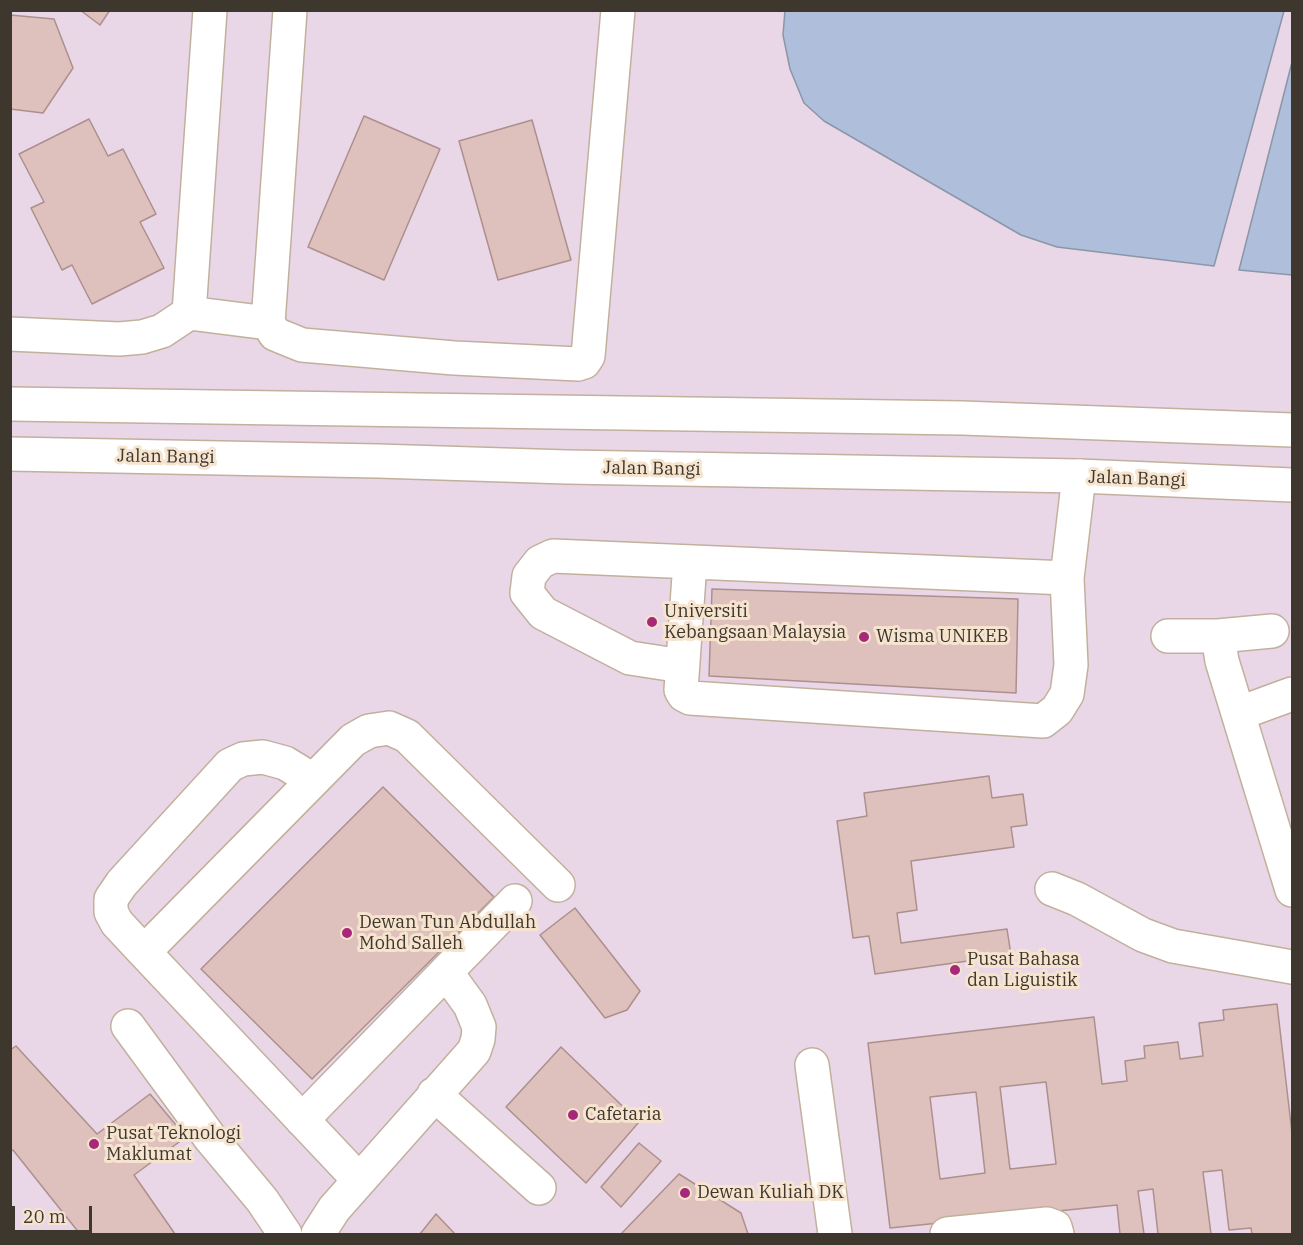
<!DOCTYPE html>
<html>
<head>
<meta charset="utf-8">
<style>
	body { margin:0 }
	#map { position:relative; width:1303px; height:1245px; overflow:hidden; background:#f6e4cf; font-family:"IBM Plex Serif",serif }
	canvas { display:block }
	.frame { position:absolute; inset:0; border:12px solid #3e372e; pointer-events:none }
	.scale { position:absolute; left:12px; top:1206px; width:80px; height:27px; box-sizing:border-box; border:3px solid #3e372e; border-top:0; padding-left:8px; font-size:18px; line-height:21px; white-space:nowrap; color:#3e372e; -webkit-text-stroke:4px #f6e4cf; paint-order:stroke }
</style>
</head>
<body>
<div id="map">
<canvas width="1303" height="1245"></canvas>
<div class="frame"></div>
<div class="scale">20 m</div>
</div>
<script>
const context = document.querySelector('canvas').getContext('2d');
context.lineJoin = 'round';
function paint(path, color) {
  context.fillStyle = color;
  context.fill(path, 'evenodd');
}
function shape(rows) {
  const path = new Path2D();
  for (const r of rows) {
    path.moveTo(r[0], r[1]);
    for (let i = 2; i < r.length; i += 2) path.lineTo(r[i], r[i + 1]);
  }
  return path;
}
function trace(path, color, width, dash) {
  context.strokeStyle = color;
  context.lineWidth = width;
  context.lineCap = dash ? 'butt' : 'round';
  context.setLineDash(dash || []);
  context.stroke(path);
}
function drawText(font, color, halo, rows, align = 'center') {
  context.font = font + ' "IBM Plex Serif",serif';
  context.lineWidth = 6;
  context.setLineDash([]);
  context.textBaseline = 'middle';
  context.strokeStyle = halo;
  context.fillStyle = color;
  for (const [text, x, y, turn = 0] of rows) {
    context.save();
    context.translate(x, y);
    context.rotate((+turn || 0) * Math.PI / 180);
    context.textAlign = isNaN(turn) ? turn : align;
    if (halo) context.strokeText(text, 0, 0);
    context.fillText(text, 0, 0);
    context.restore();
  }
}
paint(shape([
	[10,11,1292,11,1292,1234,11,1234]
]), '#e9d7e8');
const water = shape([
	[785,10,1284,11,1214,266,1057,247,1021,235,824,121,804,103,790,69,783,35,785,10],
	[1292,62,1292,275,1239,270,1292,62]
]);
paint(water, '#aebedb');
trace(water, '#8c96a7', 1.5);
const building = shape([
	[80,10,110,10,100,25,80,10],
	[10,15,54,19,73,68,43,113,10,109,10,15],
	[364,116,440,149,384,280,308,247,364,116],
	[89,119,108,156,123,149,156,214,140,222,164,268,92,304,72,265,62,270,31,208,44,202,19,154,89,119],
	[532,120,571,260,498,280,459,141,532,120],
	[712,589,1018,599,1016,693,709,676,712,589],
	[989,776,992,798,1023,794,1027,825,1011,827,1014,847,911,861,917,910,897,913,901,943,1007,929,1011,955,875,974,869,936,853,938,837,821,867,816,864,793,989,776],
	[383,787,494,897,312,1079,201,969,383,787],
	[575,908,640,991,627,1010,605,1018,540,935,575,908],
	[1277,1004,1292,1133,1292,1234,1252,1234,1251,1228,1229,1230,1222,1170,1203,1172,1211,1234,1158,1234,1153,1189,1138,1191,1144,1234,1120,1234,1117,1205,890,1228,868,1043,1094,1017,1102,1084,1127,1081,1125,1061,1145,1058,1144,1046,1178,1042,1180,1059,1203,1056,1199,1023,1224,1020,1223,1010,1277,1004],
	[1046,1082,1056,1164,1010,1169,1000,1087,1046,1082],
	[976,1092,985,1173,940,1179,930,1097,976,1092],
	[16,1046,97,1134,150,1094,186,1137,134,1175,175,1234,80,1234,13,1150,10,1152,10,1050,16,1046],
	[561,1047,639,1122,586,1183,506,1107,561,1047],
	[639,1143,661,1161,621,1207,601,1187,639,1143],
	[679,1174,741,1213,748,1234,621,1234,679,1174],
	[436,1214,455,1234,420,1234,436,1214]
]);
paint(building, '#dec0bc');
trace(building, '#ac908d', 1.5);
const minor = shape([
	[290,10,268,323,275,334,302,345,454,358,578,364,584,362,588,356,618,10],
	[189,313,210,10],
	[10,334,119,339,142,337,162,331,189,313,268,323],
	[690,562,681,690,684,695,690,698,1043,721,1057,710,1067,694,1071,665,1067,578,1079,476],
	[1168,636,1218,636,1222,661,1292,890],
	[1218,636,1272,631],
	[682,666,630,658,543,613,527,593,529,576,540,562,553,556,1067,578],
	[1240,713,1292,694],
	[1052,889,1077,899,1143,935,1173,946,1292,967],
	[144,952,117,923,111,912,111,899,122,883,230,765,243,759,263,757,285,763,313,780],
	[128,1026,211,1139,262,1200,285,1234],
	[812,1065,835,1234],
	[434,1094,539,1188],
	[302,1120,515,901],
	[359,1180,144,952,353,740,369,731,389,728,407,736,558,885],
	[318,1234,334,1209,474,1051,478,1039,479,1027,470,1005,446,972],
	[947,1234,1047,1224,1055,1227,1057,1234]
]);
const major = shape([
	[10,404,962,418,1292,430],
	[10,454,378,461,567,467,1079,476,1292,485]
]);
trace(minor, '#c2b09c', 36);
trace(major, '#c2b09c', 36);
trace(minor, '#fff', 33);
trace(major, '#fff', 33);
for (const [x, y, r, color] of [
	[652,622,6,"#a72878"],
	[864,637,6,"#a72878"],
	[347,933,6,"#a72878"],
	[955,970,6,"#a72878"],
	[573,1115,6,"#a72878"],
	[94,1144,6,"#a72878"],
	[685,1193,6,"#a72878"]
]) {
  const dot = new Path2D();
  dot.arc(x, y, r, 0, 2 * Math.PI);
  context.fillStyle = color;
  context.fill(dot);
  trace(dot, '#f6e4cf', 2);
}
drawText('18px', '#3e372e', '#f6e4cf', [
	["Jalan Bangi",166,457,1],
	["Jalan Bangi",652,469,1],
	["Jalan Bangi",1137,479,2]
]);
drawText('18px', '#3e372e', '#f6e4cf', [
	["Universiti",664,612],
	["Kebangsaan Malaysia",664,633],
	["Wisma UNIKEB",876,637],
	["Dewan Tun Abdullah",359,923],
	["Mohd Salleh",359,944],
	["Pusat Bahasa",967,960],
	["dan Liguistik",967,981],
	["Cafetaria",585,1115],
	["Pusat Teknologi",106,1134],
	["Maklumat",106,1155],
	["Dewan Kuliah DK",697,1193]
], 'left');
</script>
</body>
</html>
